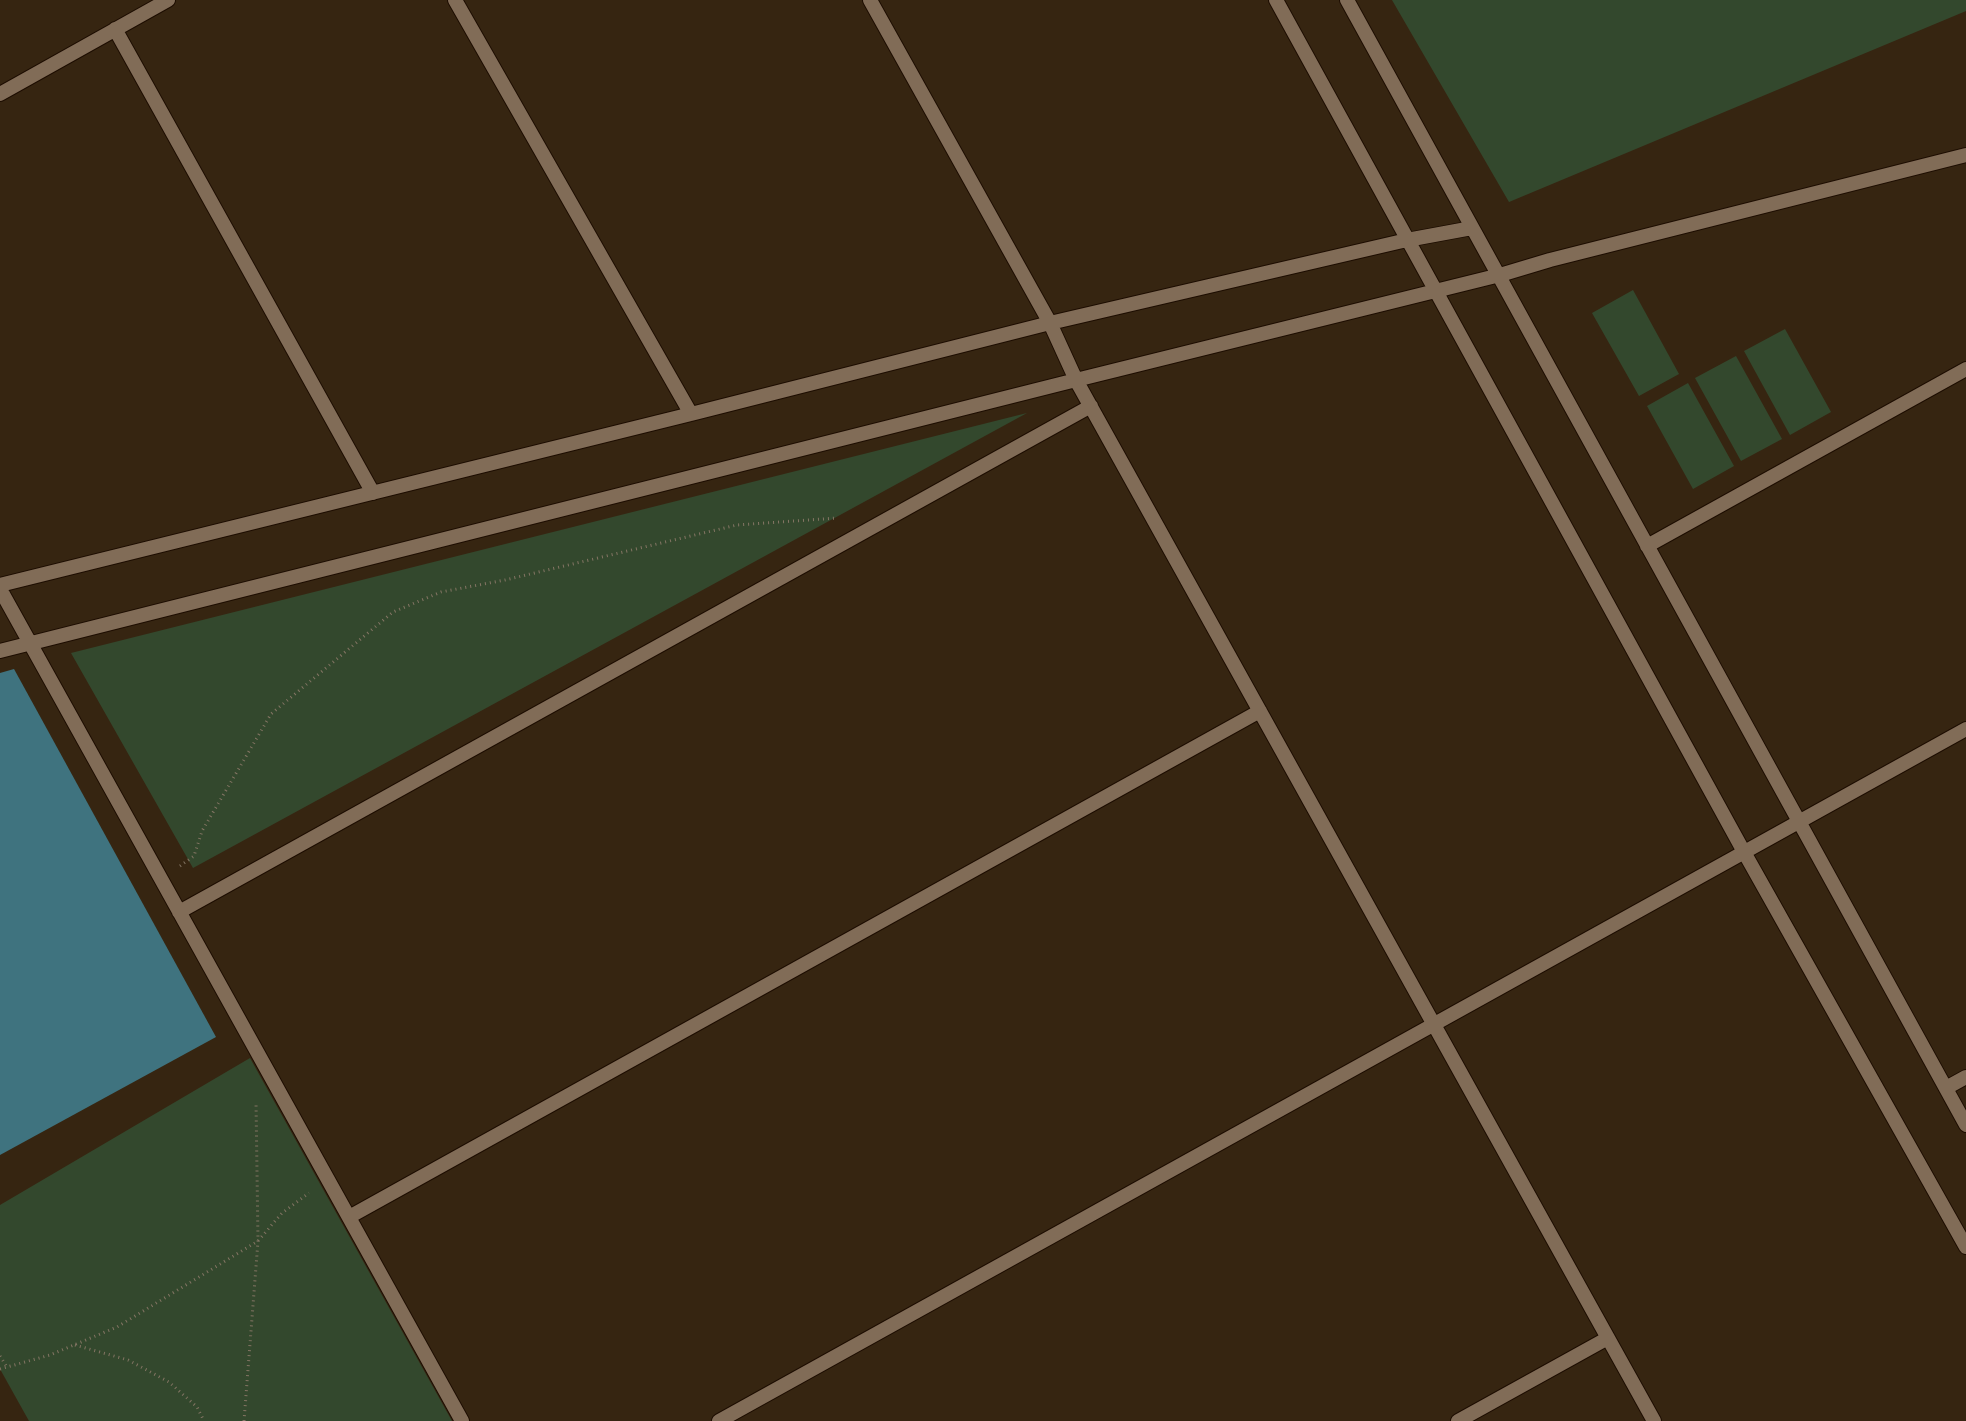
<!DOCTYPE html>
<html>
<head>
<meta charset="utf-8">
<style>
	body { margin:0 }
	canvas { display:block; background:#362511 }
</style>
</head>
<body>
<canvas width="1966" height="1421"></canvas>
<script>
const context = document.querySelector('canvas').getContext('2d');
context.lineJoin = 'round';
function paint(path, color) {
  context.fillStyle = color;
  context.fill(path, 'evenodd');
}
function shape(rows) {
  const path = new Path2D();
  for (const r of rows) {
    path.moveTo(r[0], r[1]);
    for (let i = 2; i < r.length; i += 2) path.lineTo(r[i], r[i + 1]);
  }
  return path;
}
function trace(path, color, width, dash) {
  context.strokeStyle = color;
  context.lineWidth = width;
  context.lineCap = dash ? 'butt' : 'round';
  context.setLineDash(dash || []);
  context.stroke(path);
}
paint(shape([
	[1392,0,1966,0,1966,11,1509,202],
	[1633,290,1679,374,1639,396,1592,313],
	[1785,329,1831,412,1790,435,1744,351],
	[1736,356,1782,439,1741,461,1695,378],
	[1688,383,1734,466,1693,489,1647,406],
	[1027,413,193,868,71,653],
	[250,1058,452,1421,29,1421,0,1369,0,1205]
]), '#33482d');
paint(shape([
	[14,669,216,1037,0,1155,0,673]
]), '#3f737f');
const minor = shape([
	[455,0,691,414],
	[870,0,1050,323,1076,380,1654,1421],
	[1276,0,1744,852,1966,1247],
	[1347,0,1966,1125],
	[115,29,373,493],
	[0,94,168,0],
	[1647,546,1966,369],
	[0,585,691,414,1050,323,1407,240,1472,228],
	[0,589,462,1421],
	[0,651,1076,380,1500,275,1550,260,1966,155],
	[179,912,1091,406],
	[1946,1088,1966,1077],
	[349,1217,1260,711],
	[719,1421,1966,729],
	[1458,1421,1608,1338]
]);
trace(minor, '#1d0d00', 16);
trace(shape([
	[180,866,194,856,202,831,271,714,393,612,441,592,505,580,737,525,837,518],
	[75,1345,128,1360,169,1382,197,1407,204,1421],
	[0,1356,7,1367],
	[0,1369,50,1355,117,1327,258,1241,282,1213,309,1193],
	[244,1421,258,1241,256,1102]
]), '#847564', 3, [1, 4]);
trace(minor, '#816c57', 14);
</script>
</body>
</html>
